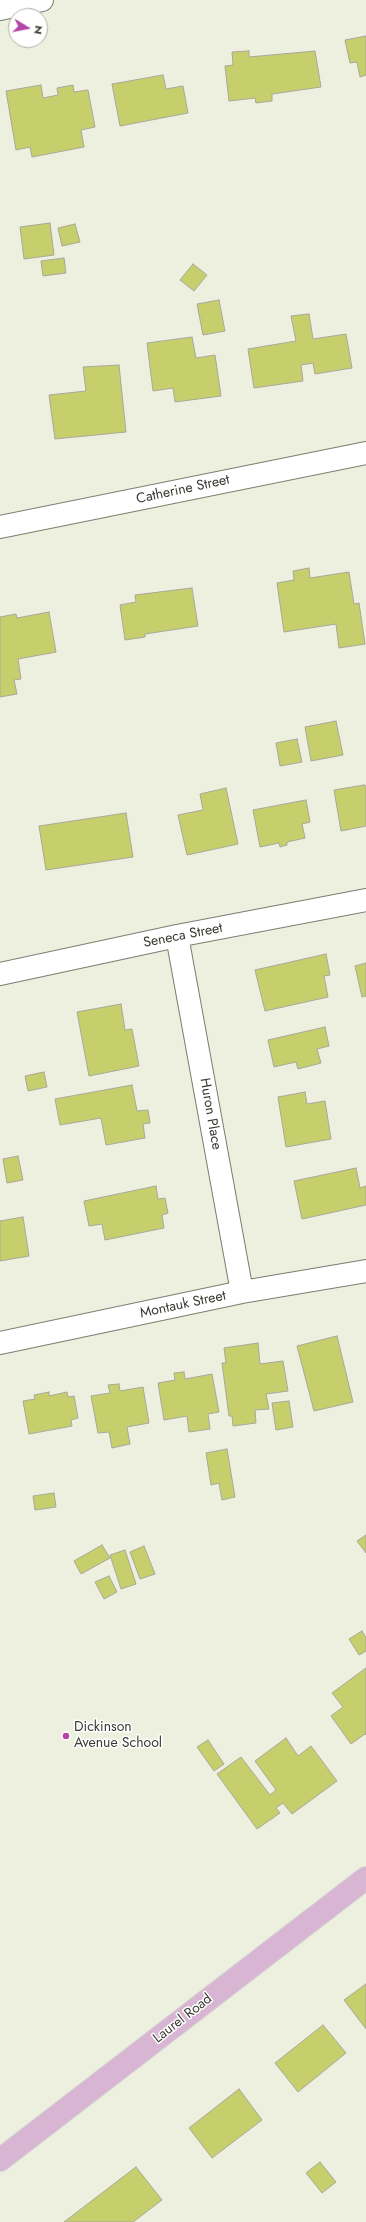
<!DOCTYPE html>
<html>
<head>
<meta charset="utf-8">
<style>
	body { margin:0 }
	#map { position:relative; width:366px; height:2222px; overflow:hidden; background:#edefdf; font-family:Jost,sans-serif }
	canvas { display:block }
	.north { position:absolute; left:8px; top:8px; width:40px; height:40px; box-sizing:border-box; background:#fff; border:1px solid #b0b0ad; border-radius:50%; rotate:100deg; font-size:11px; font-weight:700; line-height:16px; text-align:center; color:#393933 }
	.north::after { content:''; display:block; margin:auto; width:14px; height:18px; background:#b246a7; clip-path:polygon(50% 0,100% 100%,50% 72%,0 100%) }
</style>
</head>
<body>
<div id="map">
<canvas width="366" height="2222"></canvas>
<div class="north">N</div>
</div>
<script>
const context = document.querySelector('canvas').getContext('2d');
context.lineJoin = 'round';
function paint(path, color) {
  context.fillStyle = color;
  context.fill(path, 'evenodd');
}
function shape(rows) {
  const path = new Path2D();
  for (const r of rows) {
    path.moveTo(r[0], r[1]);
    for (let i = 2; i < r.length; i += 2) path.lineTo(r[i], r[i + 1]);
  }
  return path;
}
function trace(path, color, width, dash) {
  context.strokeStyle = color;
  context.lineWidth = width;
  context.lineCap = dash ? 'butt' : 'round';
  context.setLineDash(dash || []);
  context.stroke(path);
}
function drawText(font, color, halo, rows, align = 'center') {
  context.font = font + ' Jost,sans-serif';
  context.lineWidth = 3;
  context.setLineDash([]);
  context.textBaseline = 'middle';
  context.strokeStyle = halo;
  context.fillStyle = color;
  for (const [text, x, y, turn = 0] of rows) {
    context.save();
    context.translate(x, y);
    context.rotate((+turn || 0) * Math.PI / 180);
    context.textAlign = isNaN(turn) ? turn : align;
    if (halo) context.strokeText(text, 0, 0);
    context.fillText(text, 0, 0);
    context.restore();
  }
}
const building = shape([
	[366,36,366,75,360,77,357,62,350,63,345,40,366,36],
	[249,51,249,57,315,51,321,87,272,94,272,101,256,103,255,98,229,101,225,66,233,65,232,52,249,51],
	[163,75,166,89,183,86,188,113,120,126,112,84,163,75],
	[41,85,43,98,58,95,57,88,73,85,74,92,88,90,95,127,81,130,84,147,32,157,30,147,16,150,6,91,41,85],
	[50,223,54,255,24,259,20,227,50,223],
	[75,224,80,242,62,246,58,228,75,224],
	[64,258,66,273,43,276,41,261,64,258],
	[193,264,207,275,194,291,180,280,193,264],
	[219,300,225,331,203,335,197,304,219,300],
	[309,314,313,339,346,334,352,368,315,374,313,363,301,365,303,381,254,388,248,349,296,341,291,316,309,314],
	[192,337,196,358,215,355,221,396,175,402,173,388,153,391,147,343,192,337],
	[119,365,126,432,55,439,49,395,86,391,83,367,119,365],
	[309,568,310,578,349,572,354,604,359,603,365,644,339,648,336,624,284,632,277,583,294,580,293,571,309,568],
	[192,588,198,626,145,634,145,637,125,640,120,605,136,602,135,595,192,588],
	[49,612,56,652,18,659,21,679,14,680,17,694,0,697,0,617,16,614,17,618,49,612],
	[336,721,343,755,311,761,305,727,336,721],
	[297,739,302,762,280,766,276,743,297,739],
	[364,785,366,786,366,826,341,831,334,790,364,785],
	[226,788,238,844,187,855,178,815,203,810,200,794,226,788],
	[306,800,310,822,302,824,305,838,287,842,287,845,280,847,279,843,260,847,253,810,306,800],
	[126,813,133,857,46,870,39,826,126,813],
	[326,954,330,975,324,976,328,997,265,1011,255,970,326,954],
	[366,963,366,996,362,997,355,966,366,963],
	[121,1004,125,1030,132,1029,139,1066,89,1076,77,1012,121,1004],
	[325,1027,329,1046,317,1049,321,1063,298,1069,296,1062,274,1067,268,1040,325,1027],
	[44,1072,47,1087,28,1091,25,1076,44,1072],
	[132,1085,137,1111,148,1110,150,1123,143,1124,145,1138,106,1145,101,1118,60,1125,55,1099,132,1085],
	[305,1092,307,1104,325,1101,331,1139,286,1147,278,1097,305,1092],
	[18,1156,23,1180,7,1183,3,1159,18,1156],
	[356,1168,360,1188,366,1186,366,1205,302,1219,294,1181,356,1168],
	[156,1186,158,1199,165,1198,168,1213,162,1215,164,1228,105,1240,102,1224,89,1226,84,1201,156,1186],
	[23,1217,29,1256,0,1261,0,1221,23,1217],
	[337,1336,353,1402,314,1411,297,1346,337,1336],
	[258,1343,260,1364,283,1361,288,1391,266,1394,269,1409,255,1410,256,1423,233,1426,232,1416,229,1416,222,1363,226,1363,224,1348,258,1343],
	[184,1372,185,1379,212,1374,219,1412,208,1414,210,1429,189,1432,187,1416,164,1420,158,1383,175,1380,174,1373,184,1372],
	[119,1384,120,1391,143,1387,149,1423,127,1427,130,1444,112,1448,109,1432,98,1433,91,1396,110,1393,108,1385,119,1384],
	[49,1392,49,1396,67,1392,68,1397,74,1396,78,1418,71,1420,72,1426,29,1434,23,1401,35,1399,34,1395,49,1392],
	[289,1401,293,1427,276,1430,272,1403,289,1401],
	[227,1449,235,1497,222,1500,219,1483,211,1485,206,1453,227,1449],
	[54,1493,56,1507,35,1510,33,1496,54,1493],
	[366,1535,366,1553,357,1541,366,1535],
	[102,1545,110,1558,81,1574,74,1561,102,1545],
	[144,1546,155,1574,140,1579,130,1552,144,1546],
	[125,1550,136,1584,121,1589,110,1555,125,1550],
	[109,1576,117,1592,104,1599,95,1582,109,1576],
	[362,1631,366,1638,366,1651,359,1655,349,1639,362,1631],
	[366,1668,366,1735,365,1734,351,1744,331,1716,343,1707,332,1693,366,1668],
	[286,1738,298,1756,311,1746,337,1781,292,1814,283,1803,276,1808,280,1813,257,1829,217,1774,241,1757,270,1795,276,1790,255,1761,286,1738],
	[208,1740,224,1764,214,1771,197,1747,208,1740],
	[366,1984,366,2029,344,2000,366,1984],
	[323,2025,346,2053,298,2092,275,2063,323,2025],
	[239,2089,262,2120,212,2158,189,2128,239,2089],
	[320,2162,336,2182,322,2193,306,2173,320,2162],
	[136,2167,162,2200,133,2222,64,2222,136,2167]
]);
paint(building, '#c7cf6d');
trace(building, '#a7a89a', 1);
const minor = shape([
	[0,9,42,0],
	[0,527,366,453],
	[177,936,242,1292],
	[0,974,177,936,366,900],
	[0,1343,242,1292,366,1271]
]);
const major = shape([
	[0,2160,366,1878]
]);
trace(minor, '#7c7d6f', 24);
trace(major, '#d3d3d2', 24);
trace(minor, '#fff', 22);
trace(major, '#d9b5d4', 22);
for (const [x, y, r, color] of [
	[66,1736,4,"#b246a7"]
]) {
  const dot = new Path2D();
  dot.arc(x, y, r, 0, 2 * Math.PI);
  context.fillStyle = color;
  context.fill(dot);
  trace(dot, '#fff', 1.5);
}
drawText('14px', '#393933', '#fff', [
	["Catherine Street",183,490,-12],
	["Seneca Street",183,936,-11],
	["Huron Place",210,1114,80],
	["Montauk Street",183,1305,-12],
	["Laurel Road",183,2019,-38]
]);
drawText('14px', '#393933', '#fff', [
	["Dickinson",74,1728],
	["Avenue School",74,1744]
], 'left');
</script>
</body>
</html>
